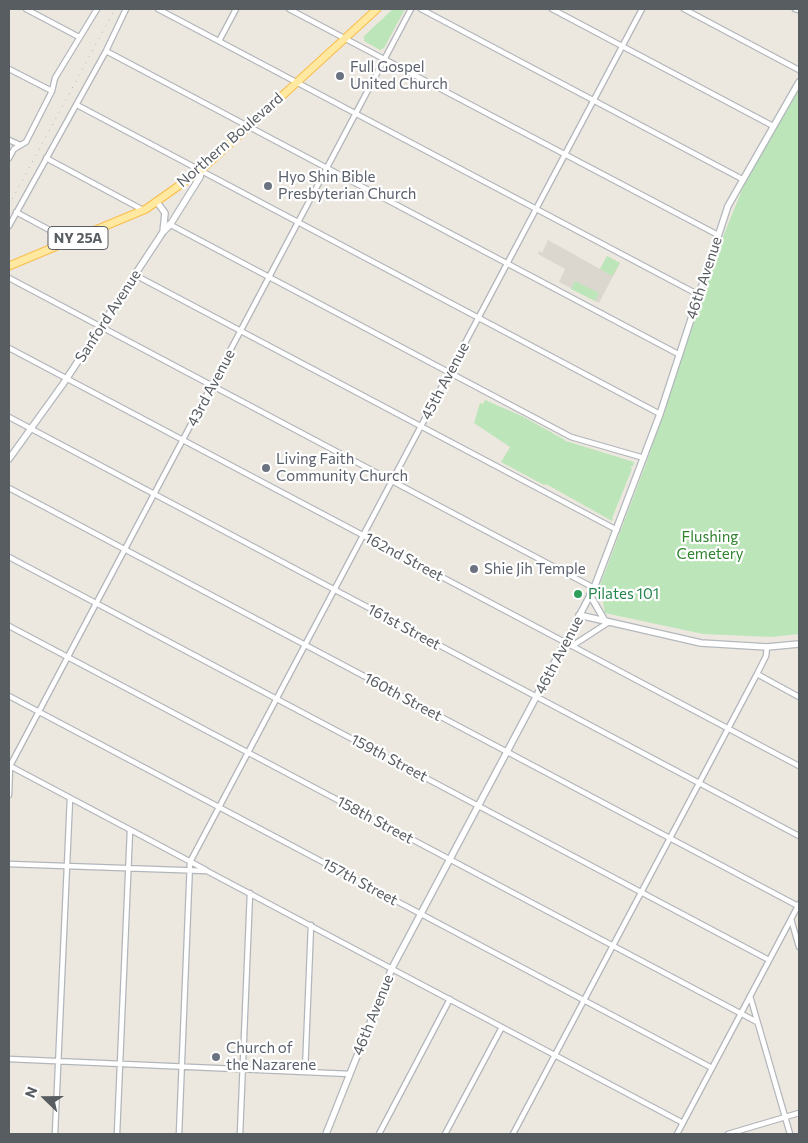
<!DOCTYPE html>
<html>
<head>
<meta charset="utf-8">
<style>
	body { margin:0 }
	#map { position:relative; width:808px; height:1143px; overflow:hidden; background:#ede8df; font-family:Commissioner,sans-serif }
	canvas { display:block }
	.frame { position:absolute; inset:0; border:10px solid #585d61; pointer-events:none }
	.north { position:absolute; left:20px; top:1073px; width:50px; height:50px; -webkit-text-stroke:4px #fff; paint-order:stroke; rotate:292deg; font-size:14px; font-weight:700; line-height:20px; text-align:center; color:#585d61 }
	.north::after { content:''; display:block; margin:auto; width:18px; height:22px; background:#585d61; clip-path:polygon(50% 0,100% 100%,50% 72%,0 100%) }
</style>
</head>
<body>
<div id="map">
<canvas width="808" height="1143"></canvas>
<div class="frame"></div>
<div class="north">N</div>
</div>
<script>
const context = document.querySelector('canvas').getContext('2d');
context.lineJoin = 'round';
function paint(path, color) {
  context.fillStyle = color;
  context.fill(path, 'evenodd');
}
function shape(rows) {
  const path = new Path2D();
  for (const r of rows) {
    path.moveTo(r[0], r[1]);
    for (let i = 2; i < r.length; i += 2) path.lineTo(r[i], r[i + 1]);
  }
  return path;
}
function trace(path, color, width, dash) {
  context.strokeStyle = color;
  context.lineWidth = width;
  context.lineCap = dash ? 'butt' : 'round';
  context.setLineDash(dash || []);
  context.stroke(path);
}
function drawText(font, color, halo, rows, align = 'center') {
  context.font = font + ' Commissioner,sans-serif';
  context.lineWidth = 4.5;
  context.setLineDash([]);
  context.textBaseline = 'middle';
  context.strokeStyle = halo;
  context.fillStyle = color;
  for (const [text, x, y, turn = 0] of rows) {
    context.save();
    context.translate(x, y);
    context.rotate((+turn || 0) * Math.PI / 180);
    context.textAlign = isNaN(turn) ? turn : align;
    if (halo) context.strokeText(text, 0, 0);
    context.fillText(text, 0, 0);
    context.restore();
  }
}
paint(shape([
	[548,240,600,269,607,256,620,263,599,303,559,282,565,269,538,254,539,251,542,253]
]), '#dcd7ce');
paint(shape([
	[393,9,405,9,384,48,380,50,364,41,364,36],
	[799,89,799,634,772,637,703,634,605,613,600,585,647,461,722,239,746,180],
	[607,256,620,263,612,276,600,269],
	[575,281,599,293,595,301,571,289],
	[485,400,522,416,565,440,565,442,566,441,634,462,633,466,630,467,632,469,613,516,611,516,613,517,612,521,546,484,544,485,501,462,510,447,474,423,480,403,483,404]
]), '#bce6b9');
const street = shape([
	[26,9,79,37],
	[158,9,699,295],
	[289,9,718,235],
	[421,9,742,179],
	[552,9,773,126],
	[684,9,799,70],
	[795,9,799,10],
	[219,41,236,9],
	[106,51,680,355],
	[9,69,52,91],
	[77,105,660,414],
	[9,140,20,145],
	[9,158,14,149,26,142,52,91,55,78,97,9],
	[46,158,143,210],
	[16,212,57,234,61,244],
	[169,224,571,437,644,458],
	[9,226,106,51,126,9],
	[135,275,617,530],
	[9,278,594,588],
	[9,348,799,766],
	[9,417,799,836],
	[9,488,798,906],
	[9,557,769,960],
	[9,626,757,1022],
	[572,646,609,622],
	[757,674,799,697],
	[9,696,712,1068],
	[10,766,206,870],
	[9,795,10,766,411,9],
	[9,864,207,871,683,1123],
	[791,919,799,947],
	[750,996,790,1134],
	[9,1059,350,1074],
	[305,1072,311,925],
	[55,1134,70,798],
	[117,1134,130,830],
	[179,1134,190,862,642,9],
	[240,1134,250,893],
	[379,1134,450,999],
	[445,1134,502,1027],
	[513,1134,757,674,766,656,767,647],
	[677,1134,799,904],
	[728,1134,799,1113]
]);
const secondary = shape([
	[157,202,165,213,163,232],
	[9,459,63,384,163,232,170,225,200,177,201,170],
	[590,595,605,621],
	[579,615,701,643,767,647,799,644],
	[326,1134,392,968,594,588,660,414,728,206,799,82]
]);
const primary = shape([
	[9,266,146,209,201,170,377,9]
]);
trace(street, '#b2b6bb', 7);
trace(secondary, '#b3b8bd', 8);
trace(primary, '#fabc4b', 9);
trace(street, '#fff', 4.5);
trace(secondary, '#fff', 5.5);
trace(primary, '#ffe9a1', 7);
trace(shape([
	[9,205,115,9]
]), '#b1b2b2', 1, [1, 6]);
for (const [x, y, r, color] of [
	[340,76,5,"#6b7280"],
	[268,186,5,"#6b7280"],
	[266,468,5,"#6b7280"],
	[474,569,5,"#6b7280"],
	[578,594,5,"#2e9e5b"],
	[216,1057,5,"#6b7280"]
]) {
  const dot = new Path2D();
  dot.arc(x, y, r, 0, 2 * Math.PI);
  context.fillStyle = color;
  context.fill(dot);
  trace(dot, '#fff', 2);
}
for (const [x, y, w] of [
	[78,238,60]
]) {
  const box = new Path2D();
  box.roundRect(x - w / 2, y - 11.5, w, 23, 4);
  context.fillStyle = '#fff';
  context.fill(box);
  trace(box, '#585d61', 1);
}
drawText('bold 14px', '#585d61', null, [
	["NY 25A",78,238]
]);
drawText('15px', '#5b616d', '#fff', [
	["Full Gospel",350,67],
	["United Church",350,84],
	["Hyo Shin Bible",278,177],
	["Presbyterian Church",278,194],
	["Living Faith",276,459],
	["Community Church",276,476],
	["Shie Jih Temple",484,569],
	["Church of",226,1048],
	["the Nazarene",226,1065]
], 'left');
drawText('15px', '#585d61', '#fff', [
	["Northern Boulevard",230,140,-41],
	["46th Avenue",704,278,-72],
	["Sanford Avenue",108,316,-57],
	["45th Avenue",445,381,-62],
	["43rd Avenue",211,388,-62],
	["162nd Street",404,557,28],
	["161st Street",404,627,28],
	["46th Avenue",559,655,-62],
	["160th Street",403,697,28],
	["159th Street",389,758,28],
	["158th Street",375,820,28],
	["157th Street",360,882,28],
	["46th Avenue",373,1015,-68]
]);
drawText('15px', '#30832e', '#fff', [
	["Flushing",710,537],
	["Cemetery",710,554]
]);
drawText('15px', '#27864d', '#fff', [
	["Pilates 101",588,594]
], 'left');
</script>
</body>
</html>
